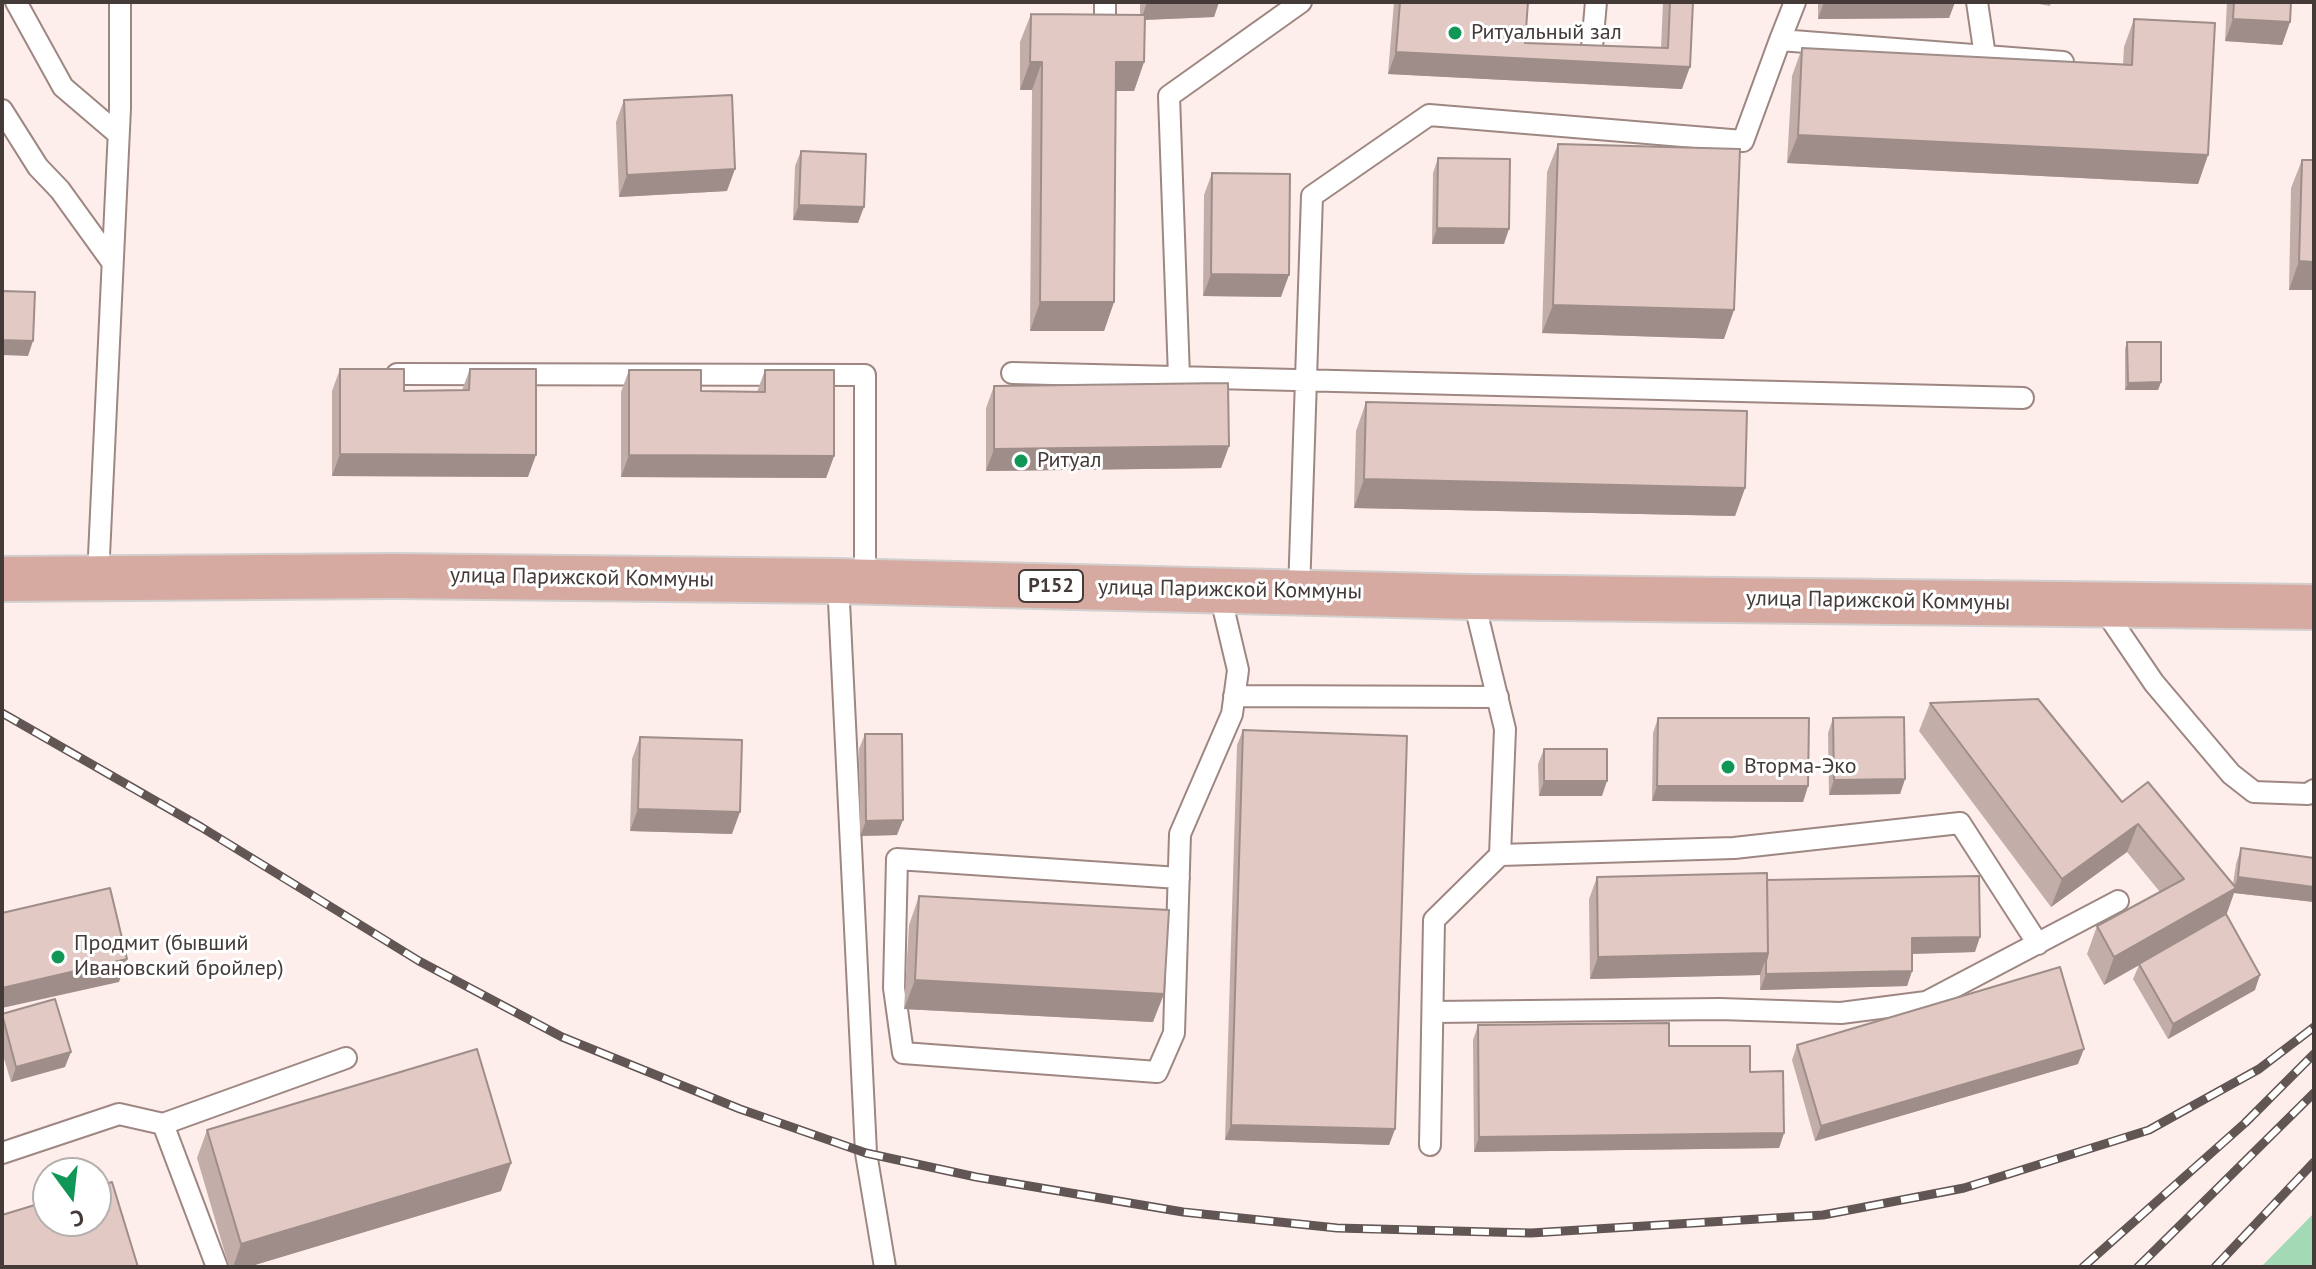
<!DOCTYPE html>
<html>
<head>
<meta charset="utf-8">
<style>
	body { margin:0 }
	#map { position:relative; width:2316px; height:1269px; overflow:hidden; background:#feeeeb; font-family:"PT Sans",sans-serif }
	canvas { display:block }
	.frame { position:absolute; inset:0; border:4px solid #443a38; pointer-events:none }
	.north { position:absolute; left:32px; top:1157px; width:80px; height:80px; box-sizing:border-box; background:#fff; border:2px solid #b4b0af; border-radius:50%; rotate:165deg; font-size:22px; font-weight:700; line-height:32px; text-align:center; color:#443a38 }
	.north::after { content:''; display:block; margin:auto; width:28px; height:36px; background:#109757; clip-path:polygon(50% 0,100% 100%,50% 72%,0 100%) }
</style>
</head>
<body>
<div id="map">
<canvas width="2316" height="1269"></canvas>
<div class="frame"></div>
<div class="north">С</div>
</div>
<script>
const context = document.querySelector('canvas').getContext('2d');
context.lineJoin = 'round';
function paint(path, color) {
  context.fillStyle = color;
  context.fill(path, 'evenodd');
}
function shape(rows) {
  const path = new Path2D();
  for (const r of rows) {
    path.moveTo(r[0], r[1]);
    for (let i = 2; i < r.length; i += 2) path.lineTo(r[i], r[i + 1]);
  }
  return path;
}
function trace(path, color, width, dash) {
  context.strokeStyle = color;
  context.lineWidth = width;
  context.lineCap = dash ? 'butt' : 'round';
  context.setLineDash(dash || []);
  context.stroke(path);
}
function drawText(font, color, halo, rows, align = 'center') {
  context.font = font + ' "PT Sans",sans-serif';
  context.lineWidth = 6;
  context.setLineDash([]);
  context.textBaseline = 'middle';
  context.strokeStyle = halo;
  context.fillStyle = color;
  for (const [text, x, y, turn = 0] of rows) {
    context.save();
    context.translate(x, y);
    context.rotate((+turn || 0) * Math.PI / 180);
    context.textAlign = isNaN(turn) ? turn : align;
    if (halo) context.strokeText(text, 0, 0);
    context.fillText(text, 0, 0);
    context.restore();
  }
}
paint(shape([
	[2314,1213,2314,1267,2261,1267]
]), '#a3dab5');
const lane = shape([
	[16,2,63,87,118,134],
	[1105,2,1105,16],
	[1977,2,1985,56],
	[1780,40,1795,2],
	[1592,47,1596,2],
	[2,110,38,167,60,190,112,262],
	[1012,373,2023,398],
	[397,374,865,375,865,581],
	[1179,377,1169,96,1301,2],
	[98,577,120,108,120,2],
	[838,581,866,1153,885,1267],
	[1299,592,1312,196,1429,115,1743,141,1780,40,2063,62],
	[2101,605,2154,683,2231,774,2254,792,2308,794,2314,790],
	[1234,696,1498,697],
	[1500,855,1734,848,1960,823,2038,944],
	[1179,878,897,859,894,988,903,1053,1157,1072,1174,1033,1180,834,1232,714,1238,670,1219,590],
	[1433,1012,1720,1009,1841,1013,1926,1002,2118,901],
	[1430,1145,1434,920,1500,855,1505,729,1473,597],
	[2,1153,119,1114,163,1124],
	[217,1267,163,1124,346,1058]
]);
const primary = shape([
	[2,579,395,576,838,581,1473,597,2314,607]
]);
trace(lane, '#9e8782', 24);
trace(primary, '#d2d0cf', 48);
trace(lane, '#fff', 20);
trace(primary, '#d7aaa1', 44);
const rail = shape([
	[2,713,201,827,419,961,562,1037,740,1109,866,1153,976,1177,1183,1212,1337,1228,1531,1233,1823,1215,1964,1188,2149,1130,2259,1069,2314,1027],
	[2083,1267,2245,1123,2314,1054],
	[2138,1267,2314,1093],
	[2215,1267,2314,1162]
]);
trace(rail, '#615654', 9);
trace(rail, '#fff', 6, [18]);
paint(shape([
	[1140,2,1219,2,1214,17,1145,20,1144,62,1134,91,1116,91,1114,302,1104,331,1030,331,1032,90,1020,90,1020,42,1031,14,1140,15],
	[1394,2,1528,2,1525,43,1661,48,1663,2,1693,2,1682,89,1388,74],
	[1818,2,1955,2,1949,18,1818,19],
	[2028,2,2051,2,2050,6],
	[2227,2,2291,2,2290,22,2282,45,2225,41],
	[2134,19,2208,155,2198,184,1787,163,1792,76,1802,48,2123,64,2124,47],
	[624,100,727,191,619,197,616,122],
	[1558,144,1724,339,1542,333,1547,172],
	[801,151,858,223,793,220,795,166],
	[1438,158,1504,244,1432,244,1433,173],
	[2302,160,2314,290,2289,290,2291,188],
	[1212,173,1281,297,1203,296,1204,195],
	[2127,342,2161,382,2158,390,2125,390,2125,349],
	[340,369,404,391,462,390,470,369,528,477,332,476,332,391],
	[629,370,701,391,757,392,765,370,834,456,826,478,621,477,621,392],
	[994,386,1229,446,1221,468,986,471,986,408],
	[1366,402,1745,488,1735,516,1354,508,1356,431],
	[1930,703,2122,802,2233,884,2236,864,2241,848,2314,902,2234,893,2226,915,2255,990,2168,1039,2133,979,2139,965,2104,985,2087,954,2097,926,2160,892,2127,852,2051,907,1919,731],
	[1658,718,1808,786,1803,802,1652,801,1653,733],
	[1833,718,1905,779,1900,794,1829,795,1828,733],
	[1243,730,1395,1129,1389,1145,1225,1140,1237,745],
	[865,734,897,835,860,836,859,749],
	[640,737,732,834,630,831,632,759],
	[1544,749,1602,796,1539,796,1538,764],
	[1597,877,1767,880,1975,952,1912,954,1912,971,1907,986,1760,990,1760,975,1590,979,1589,899],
	[919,896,1153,1022,904,1009,909,925],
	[2,1014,65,1067,11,1082,2,1052],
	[1478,1025,1669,1046,1784,1133,1779,1148,1474,1152,1473,1040],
	[1797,1045,2078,1064,1815,1141,1792,1060],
	[207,1130,511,1163,501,1191,248,1267,229,1267,197,1158]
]), '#c2ada9');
paint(shape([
	[1147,2,1219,2,1214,17,1141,20],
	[1824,2,1955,2,1949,18,1818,19],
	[2233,19,2290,22,2282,45,2225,41],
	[1396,52,1690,67,1682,89,1388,74],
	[1030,62,1042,62,1032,90,1020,90],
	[1116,62,1144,62,1134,91,1106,91],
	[1798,135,2208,155,2198,184,1787,163],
	[735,169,727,191,619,197,627,175],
	[799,205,864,207,858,223,793,220],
	[1437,228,1509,229,1504,244,1432,244],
	[2299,261,2314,262,2314,290,2289,290],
	[1211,274,1289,275,1281,297,1203,296],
	[1040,302,1114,302,1104,331,1030,331],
	[1553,305,1734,310,1724,339,1542,333],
	[2,340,33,341,28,356,2,355],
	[2161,382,2158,390,2125,390,2128,383],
	[1229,446,1221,468,986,471,994,449],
	[340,454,536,455,528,477,332,476],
	[629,455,834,456,826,478,621,477],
	[1364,479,1745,488,1735,516,1354,508],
	[1905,779,1900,794,1829,795,1834,780],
	[1544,781,1607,781,1602,796,1539,796],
	[1657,786,1808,786,1803,802,1652,801],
	[638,809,740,812,732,834,630,831],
	[903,820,897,835,860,836,866,821],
	[2138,824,2127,852,2051,907,2062,879],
	[2238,877,2314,887,2314,902,2234,893,2226,916,2104,985,2114,957,2233,890],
	[1980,937,1975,952,1906,954,1912,938],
	[1768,953,1760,975,1590,979,1598,957],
	[127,959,119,982,2,1008,2,988],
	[1912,971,1907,986,1760,990,1766,974],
	[2260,975,2255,990,2168,1039,2173,1024],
	[915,980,1164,994,1153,1022,904,1009],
	[2084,1049,2078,1064,1815,1141,1821,1126],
	[71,1052,65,1067,11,1082,16,1067],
	[1231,1125,1395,1129,1389,1145,1225,1140],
	[1784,1133,1779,1148,1474,1152,1479,1137],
	[511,1163,501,1191,248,1267,233,1267,241,1244]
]), '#9e8d89');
const building = shape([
	[1400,2,1528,2,1525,43,1668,48,1670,2,1693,2,1690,67,1396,52,1400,2],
	[2234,2,2291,2,2290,22,2233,19,2234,2],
	[1031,14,1145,15,1144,62,1116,62,1114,302,1040,302,1042,62,1030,62,1031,14],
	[2134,19,2215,23,2208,155,1798,135,1802,48,2132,65,2134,19],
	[732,95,735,169,627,175,624,100,732,95],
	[1558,144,1740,149,1734,310,1553,305,1558,144],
	[801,151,866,154,864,207,799,205,801,151],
	[1438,158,1510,159,1509,229,1437,228,1438,158],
	[2302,160,2314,160,2314,262,2299,261,2302,160],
	[1212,173,1290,174,1289,275,1211,274,1212,173],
	[2,291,35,292,33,341,2,340,2,291],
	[2127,342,2161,342,2161,382,2128,383,2127,342],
	[340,369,404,369,404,391,469,390,470,369,536,369,536,455,340,454,340,369],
	[629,370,701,370,701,391,765,392,765,370,834,370,834,456,629,455,629,370],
	[1228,383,1229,446,994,449,994,386,1228,383],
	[1366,402,1747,411,1745,488,1364,479,1366,402],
	[2038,699,2122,802,2148,782,2236,888,2114,957,2097,926,2184,879,2138,824,2062,879,1930,703,2038,699],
	[1904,717,1905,779,1834,780,1833,718,1904,717],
	[1658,718,1809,718,1808,786,1657,786,1658,718],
	[1243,730,1407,736,1395,1129,1231,1125,1243,730],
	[865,734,902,734,903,820,866,821,865,734],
	[640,737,742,740,740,812,638,809,640,737],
	[1544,749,1607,749,1607,781,1544,781,1544,749],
	[2241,848,2314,858,2314,887,2238,877,2241,848],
	[1767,873,1768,953,1598,957,1597,877,1767,873],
	[1979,876,1980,937,1912,938,1912,971,1766,974,1766,961,1768,953,1767,880,1979,876],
	[110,888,127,959,2,988,2,913,110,888],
	[919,896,1169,910,1164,994,915,980,919,896],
	[2226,914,2260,975,2173,1024,2139,964,2226,914],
	[2060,967,2084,1049,1821,1126,1797,1045,2060,967],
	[55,999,71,1052,16,1067,2,1014,55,999],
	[1669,1023,1669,1046,1750,1046,1750,1072,1783,1071,1784,1133,1479,1137,1478,1025,1669,1023],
	[477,1049,511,1163,241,1244,207,1130,477,1049],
	[112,1182,138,1267,2,1267,2,1215,48,1201,48,1221,96,1221,96,1187,112,1182]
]);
paint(building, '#e2c9c4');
trace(building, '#9e8d89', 2);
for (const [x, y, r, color] of [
	[1455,33,8,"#109757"],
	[1021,461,8,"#109757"],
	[1728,767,8,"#109757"],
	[58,957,8,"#109757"]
]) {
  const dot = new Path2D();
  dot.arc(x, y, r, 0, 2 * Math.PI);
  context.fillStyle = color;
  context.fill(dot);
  trace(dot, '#fff', 3);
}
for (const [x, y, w] of [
	[1051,586,64]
]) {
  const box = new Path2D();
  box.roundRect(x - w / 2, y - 16, w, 32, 6);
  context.fillStyle = '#fff';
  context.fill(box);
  trace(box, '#443a38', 2);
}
drawText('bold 20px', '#443a38', null, [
	["Р152",1051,586]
]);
drawText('22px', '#443a38', '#fff', [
	["Ритуальный зал",1471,33],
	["Ритуал",1037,461],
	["Вторма-Эко",1744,767],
	["Продмит (бывший",74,944],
	["Ивановский бройлер)",74,969]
], 'left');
drawText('22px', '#443a38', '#fff', [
	["улица Парижской Коммуны",582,578,1],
	["улица Парижской Коммуны",1230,590,1],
	["улица Парижской Коммуны",1878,601,1]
]);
</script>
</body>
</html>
